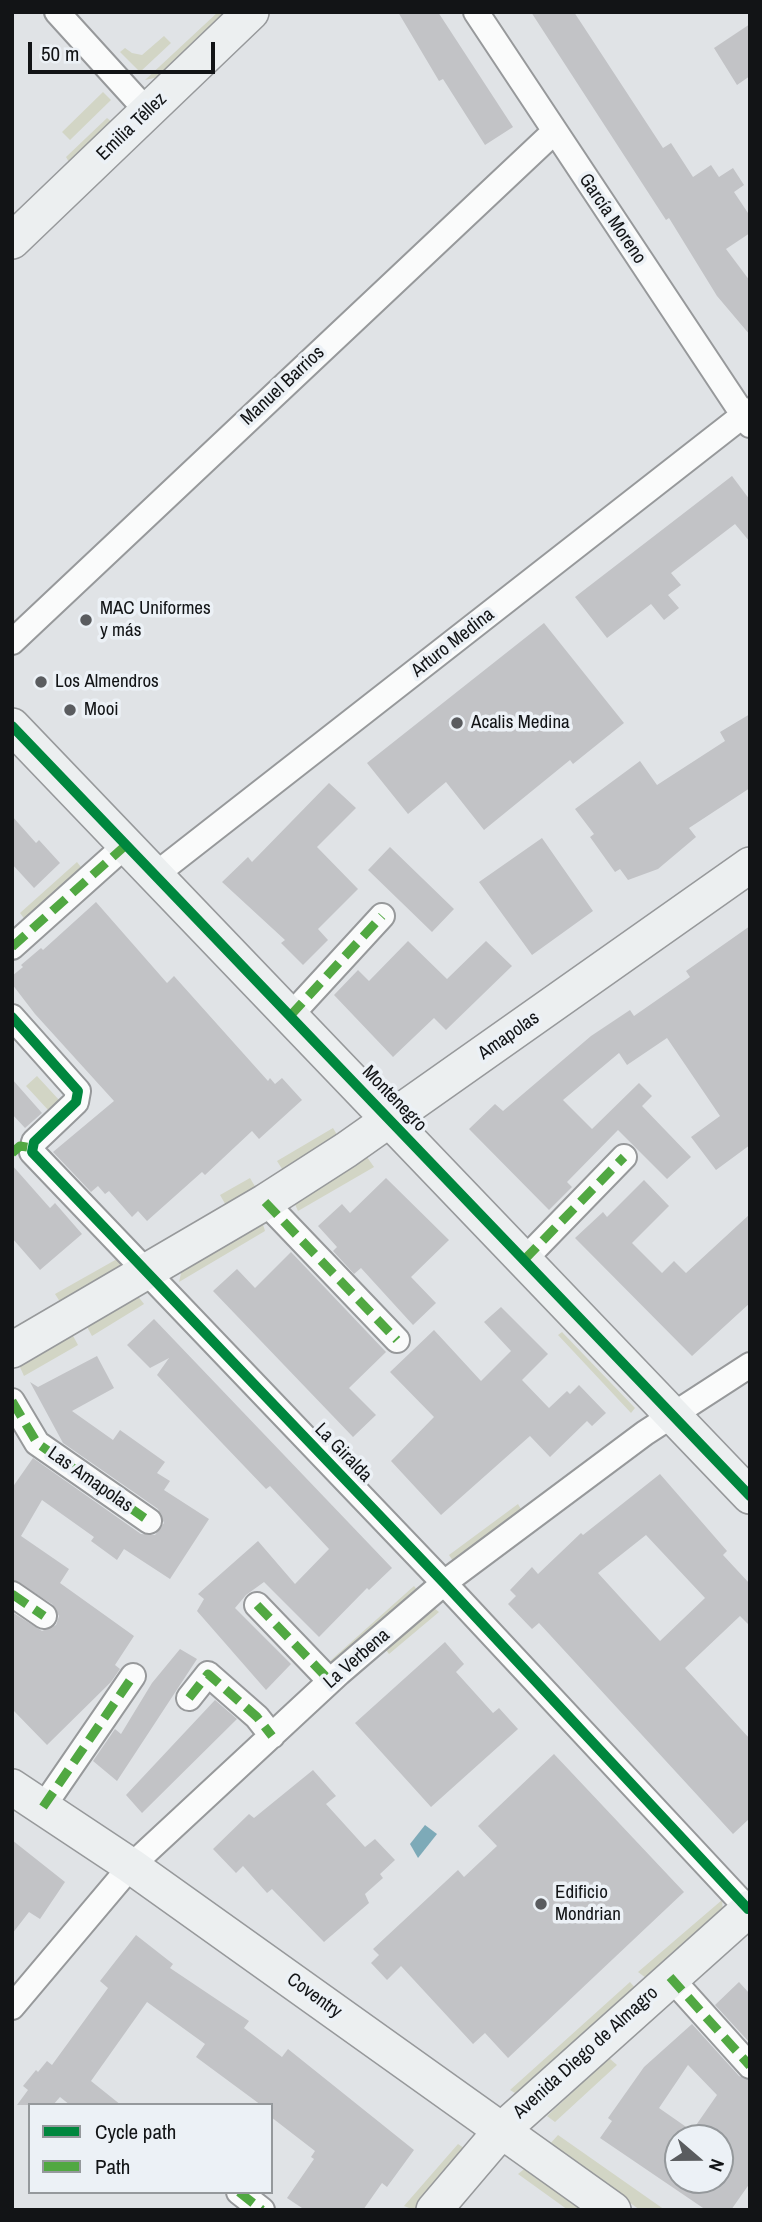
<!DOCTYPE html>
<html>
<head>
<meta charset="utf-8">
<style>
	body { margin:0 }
	#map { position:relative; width:762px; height:2222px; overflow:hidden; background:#e0e3e6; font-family:"Archivo Narrow",sans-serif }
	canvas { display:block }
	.frame { position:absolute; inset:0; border:14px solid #121416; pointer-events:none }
	.legend { position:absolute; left:28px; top:2103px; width:245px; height:91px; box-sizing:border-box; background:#ecf1f6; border:2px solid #95999c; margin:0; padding:9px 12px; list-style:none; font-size:21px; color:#121416 }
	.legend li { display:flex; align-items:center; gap:14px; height:35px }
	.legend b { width:35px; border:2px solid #95999c }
	.north { position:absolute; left:664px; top:2124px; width:70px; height:70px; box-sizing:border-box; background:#ecf1f6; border:2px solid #95999c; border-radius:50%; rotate:110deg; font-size:19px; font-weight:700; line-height:28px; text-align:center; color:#121416 }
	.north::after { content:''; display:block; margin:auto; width:24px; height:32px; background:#5a5c5f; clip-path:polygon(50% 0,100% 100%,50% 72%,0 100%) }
	.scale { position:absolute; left:28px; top:42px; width:187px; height:32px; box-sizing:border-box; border:4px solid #121416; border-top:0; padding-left:9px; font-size:21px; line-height:24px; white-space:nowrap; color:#121416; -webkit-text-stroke:5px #ecf1f6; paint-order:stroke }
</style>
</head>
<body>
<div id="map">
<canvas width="762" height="2222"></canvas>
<div class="frame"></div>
<ul class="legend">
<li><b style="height:9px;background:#00873e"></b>Cycle path</li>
<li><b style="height:9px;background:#51a842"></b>Path</li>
</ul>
<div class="north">N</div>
<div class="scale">50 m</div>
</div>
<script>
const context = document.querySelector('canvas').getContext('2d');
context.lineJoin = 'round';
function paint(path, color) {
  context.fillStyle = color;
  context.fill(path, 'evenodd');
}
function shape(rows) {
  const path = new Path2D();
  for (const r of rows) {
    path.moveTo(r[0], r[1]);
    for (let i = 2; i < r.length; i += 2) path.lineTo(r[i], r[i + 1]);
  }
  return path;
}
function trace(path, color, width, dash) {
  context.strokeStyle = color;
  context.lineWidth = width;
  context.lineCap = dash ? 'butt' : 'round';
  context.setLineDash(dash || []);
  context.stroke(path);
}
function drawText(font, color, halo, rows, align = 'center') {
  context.font = font + ' "Archivo Narrow",sans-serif';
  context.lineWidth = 7;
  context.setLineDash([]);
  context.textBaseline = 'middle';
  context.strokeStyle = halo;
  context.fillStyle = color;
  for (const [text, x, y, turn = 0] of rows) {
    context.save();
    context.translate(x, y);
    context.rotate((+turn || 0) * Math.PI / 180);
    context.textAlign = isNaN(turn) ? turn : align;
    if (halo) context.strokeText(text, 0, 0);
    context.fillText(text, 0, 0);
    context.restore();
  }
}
paint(shape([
	[218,12,226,12,159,77,145,80],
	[164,36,171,43,140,72,120,52,125,48,132,53,142,55],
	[103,92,111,100,70,140,62,132],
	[107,118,112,122,69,162,66,157],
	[77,862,84,871,26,921,20,913],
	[37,1076,60,1101,49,1111,26,1086],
	[333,1128,339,1138,284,1172,277,1161],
	[367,1157,374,1167,298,1211,293,1200],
	[250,1178,256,1188,227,1207,220,1195],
	[261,1218,265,1231,179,1282,183,1265],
	[117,1259,124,1271,62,1305,55,1294],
	[137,1295,144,1304,92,1336,86,1325],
	[562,1332,635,1408,631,1413,558,1335],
	[72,1334,78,1345,24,1376,19,1365],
	[518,1504,522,1511,453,1561,449,1555],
	[414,1586,418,1591,334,1665,330,1661],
	[434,1608,439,1612,389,1654,386,1650],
	[722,1900,723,1912,646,1978,638,1972],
	[630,1982,637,1990,520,2096,510,2090],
	[609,2058,617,2065,555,2122,547,2116],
	[558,2135,665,2210,640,2210,549,2145],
	[458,2144,467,2150,414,2210,404,2206],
	[528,2166,589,2210,568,2210,518,2174]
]), '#d2d5c5');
paint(shape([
	[425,1825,437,1834,418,1858,410,1844]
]), '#7daab8');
paint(shape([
	[398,12,438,12,513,127,485,145,443,79,439,81],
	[531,12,574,12,663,148,671,143,693,177,711,165,719,177,733,168,744,185,734,192,750,216,750,233,726,249,750,281,750,335,717,296,669,218,666,220],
	[750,24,750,76,737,85,714,48],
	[732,476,750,500,750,542,735,524,671,573,681,585,668,595,679,608,664,620,651,604,607,638,575,597],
	[544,623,624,723,573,764,570,760,484,830,446,782,408,814,367,763],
	[750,714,750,788,689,828,696,837,658,869,628,880,620,869,615,872,590,837,594,834,575,809,640,761,657,785,725,741,720,732],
	[329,783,356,808,317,847,358,889,318,929,328,940,303,965,281,943,285,940,222,882,248,857,252,862],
	[12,816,36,843,39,840,60,863,34,888,12,864],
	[542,838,593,911,532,955,479,882],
	[390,847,454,909,432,932,368,870],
	[96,902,167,983,174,976,268,1081,270,1078,275,1084,282,1078,302,1100,259,1139,252,1131,205,1175,202,1172,147,1221,138,1211,132,1217,109,1191,105,1194,98,1186,91,1192,53,1152,114,1101,35,1014,12,984,12,976,23,967,21,965,41,948,43,950],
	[750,926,750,1145,716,1170,691,1137,720,1116,667,1038,627,1065,619,1053,563,1100,592,1129,639,1083,652,1096,642,1106,691,1157,667,1179,618,1130,567,1182,572,1187,549,1210,469,1129,495,1104,503,1111,591,1036,630,1010,634,1016,690,977,686,971],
	[408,941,447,979,486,941,512,966,446,1030,434,1018,393,1057,334,995,358,970,369,981],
	[12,1079,42,1113,25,1128,12,1114],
	[12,1165,50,1208,55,1203,82,1234,40,1270,12,1238],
	[386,1178,449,1240,411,1277,436,1303,413,1325,361,1268,354,1274,333,1251,337,1247,318,1226,342,1204,350,1213],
	[644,1180,669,1206,632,1243,662,1273,674,1261,686,1273,750,1214,750,1303,692,1356,575,1238,603,1212,607,1217],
	[291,1252,386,1352,349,1388,376,1415,353,1437,213,1291,237,1269,255,1288],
	[501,1307,548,1354,522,1380,549,1408,567,1391,570,1394,579,1385,606,1413,592,1426,587,1421,550,1457,530,1436,441,1515,391,1461,434,1417,390,1372,434,1330,481,1381,511,1351,484,1322],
	[154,1319,392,1568,369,1590,367,1588,319,1637,264,1582,246,1595,235,1608,291,1664,266,1690,197,1611,204,1599,198,1594,258,1541,295,1584,329,1549,270,1486,266,1489,157,1375,169,1358,150,1368,127,1345],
	[97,1356,114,1388,72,1411,113,1440,120,1430,165,1462,157,1473,170,1481,164,1490,209,1519,170,1579,124,1549,117,1560,91,1541,94,1537,42,1500,21,1536,69,1569,60,1583,134,1636,115,1665,120,1669,111,1682,47,1745,12,1709,12,1612,42,1631,56,1625,59,1616,52,1604,12,1579,12,1488,33,1458,141,1534,155,1535,164,1523,158,1509,63,1443,30,1382,38,1387],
	[660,1474,727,1551,723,1555,750,1584,750,1626,740,1616,685,1668,750,1739,750,1818,733,1834,539,1623,532,1629,508,1604,516,1596,510,1590,532,1567,538,1574,581,1533,583,1535],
	[646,1535,705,1598,660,1641,598,1573],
	[445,1642,464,1664,456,1672,493,1713,499,1708,518,1729,431,1807,355,1723],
	[180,1649,197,1659,117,1781,93,1761,115,1729,121,1734,152,1683],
	[215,1700,237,1719,142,1813,126,1795],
	[554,1754,684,1892,508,2058,485,2033,473,2044,401,1966,387,1980,371,1963,379,1955,373,1949,458,1870,464,1877,497,1846,478,1826],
	[313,1770,336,1796,326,1804,365,1847,375,1839,395,1860,380,1874,383,1878,365,1894,369,1903,324,1942,272,1889,267,1893,243,1866,236,1873,213,1849,249,1814,254,1818],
	[12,1840,65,1882,40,1919,29,1912,12,1934],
	[136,1935,173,1964,170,1968,249,2021,244,2028,282,2057,288,2049,414,2150,387,2187,382,2183,363,2210,305,2210,287,2198,314,2159,311,2157,315,2151,271,2117,271,2105,261,2105,196,2057,205,2044,147,2002,91,2081,121,2105,70,2105,60,2097,53,2105,17,2105,28,2090,23,2086,36,2070,38,2072,47,2061,52,2065,108,1988,100,1981],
	[739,1982,750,1994,750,2043,715,2005],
	[692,2024,739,2076,750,2080,750,2183,731,2210,706,2210,600,2138,612,2121,608,2118,644,2067],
	[688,2065,717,2095,692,2131,659,2108],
	[678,2138,720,2138,720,2180,678,2180]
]), '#c2c3c6');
const street = shape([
	[57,12,147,111],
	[476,12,750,425],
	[12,642,554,132],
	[155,875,750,410],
	[12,947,126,845],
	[290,1016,382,916],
	[12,1017,78,1091,76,1102,34,1142,32,1152,444,1583,748,1909],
	[265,1202,397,1340],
	[524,1260,624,1157],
	[12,1401,37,1443,149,1521],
	[12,1594,44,1616],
	[257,1605,330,1681],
	[189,1698,208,1674,257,1717,272,1736],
	[43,1807,133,1676],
	[670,1977,750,2066],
	[12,2007,131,1866,339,1673,444,1583,645,1433,750,1365],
	[239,2192,262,2210]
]);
const secondary = shape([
	[12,241,251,12],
	[12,726,750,1496],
	[12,1350,265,1202,346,1150,750,865],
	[12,1787,131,1866,613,2210],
	[434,2210,502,2130,750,1908]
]);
trace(street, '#97999b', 28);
trace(secondary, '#97999b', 38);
trace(street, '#fafbfb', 24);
trace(secondary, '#eceff0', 35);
trace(shape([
	[12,947,126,845],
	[290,1016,382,916],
	[12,1153,20,1146,33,1148],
	[265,1202,397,1340],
	[524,1260,624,1157],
	[12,1401,37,1443,149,1521],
	[12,1594,44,1616],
	[257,1605,330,1681],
	[189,1698,208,1674,257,1717,272,1736],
	[43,1807,133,1676],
	[670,1977,750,2066],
	[239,2192,262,2210]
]), '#51a842', 9, [18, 9]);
trace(shape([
	[12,726,750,1496],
	[12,1017,78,1091,76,1102,34,1142,32,1152,444,1583,748,1909]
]), '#00873e', 10);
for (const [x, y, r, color] of [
	[86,620,7,"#5a5c5f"],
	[41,682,7,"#5a5c5f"],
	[70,710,7,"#5a5c5f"],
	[457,723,7,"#5a5c5f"],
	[541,1904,7,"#5a5c5f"]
]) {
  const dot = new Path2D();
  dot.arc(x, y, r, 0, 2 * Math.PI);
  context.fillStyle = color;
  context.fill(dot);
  trace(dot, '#ecf1f6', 2.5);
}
drawText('19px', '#121416', '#ecf1f6', [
	["Emilia Téllez",132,127,-44],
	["García Moreno",612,219,56],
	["Manuel Barrios",283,386,-43],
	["Arturo Medina",453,643,-38],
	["Amapolas",509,1036,-35],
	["Montenegro",394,1099,46],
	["La Giralda",343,1453,46],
	["Las Amapolas",90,1480,35],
	["La Verbena",357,1659,-41],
	["Coventry",314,1996,36],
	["Avenida Diego de Almagro",586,2053,-42]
]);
drawText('19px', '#121416', '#ecf1f6', [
	["MAC Uniformes",100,609],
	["y más",100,631],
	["Los Almendros",55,682],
	["Mooi",84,710],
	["Acalis Medina",471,723],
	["Edificio",555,1893],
	["Mondrian",555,1915]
], 'left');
</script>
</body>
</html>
